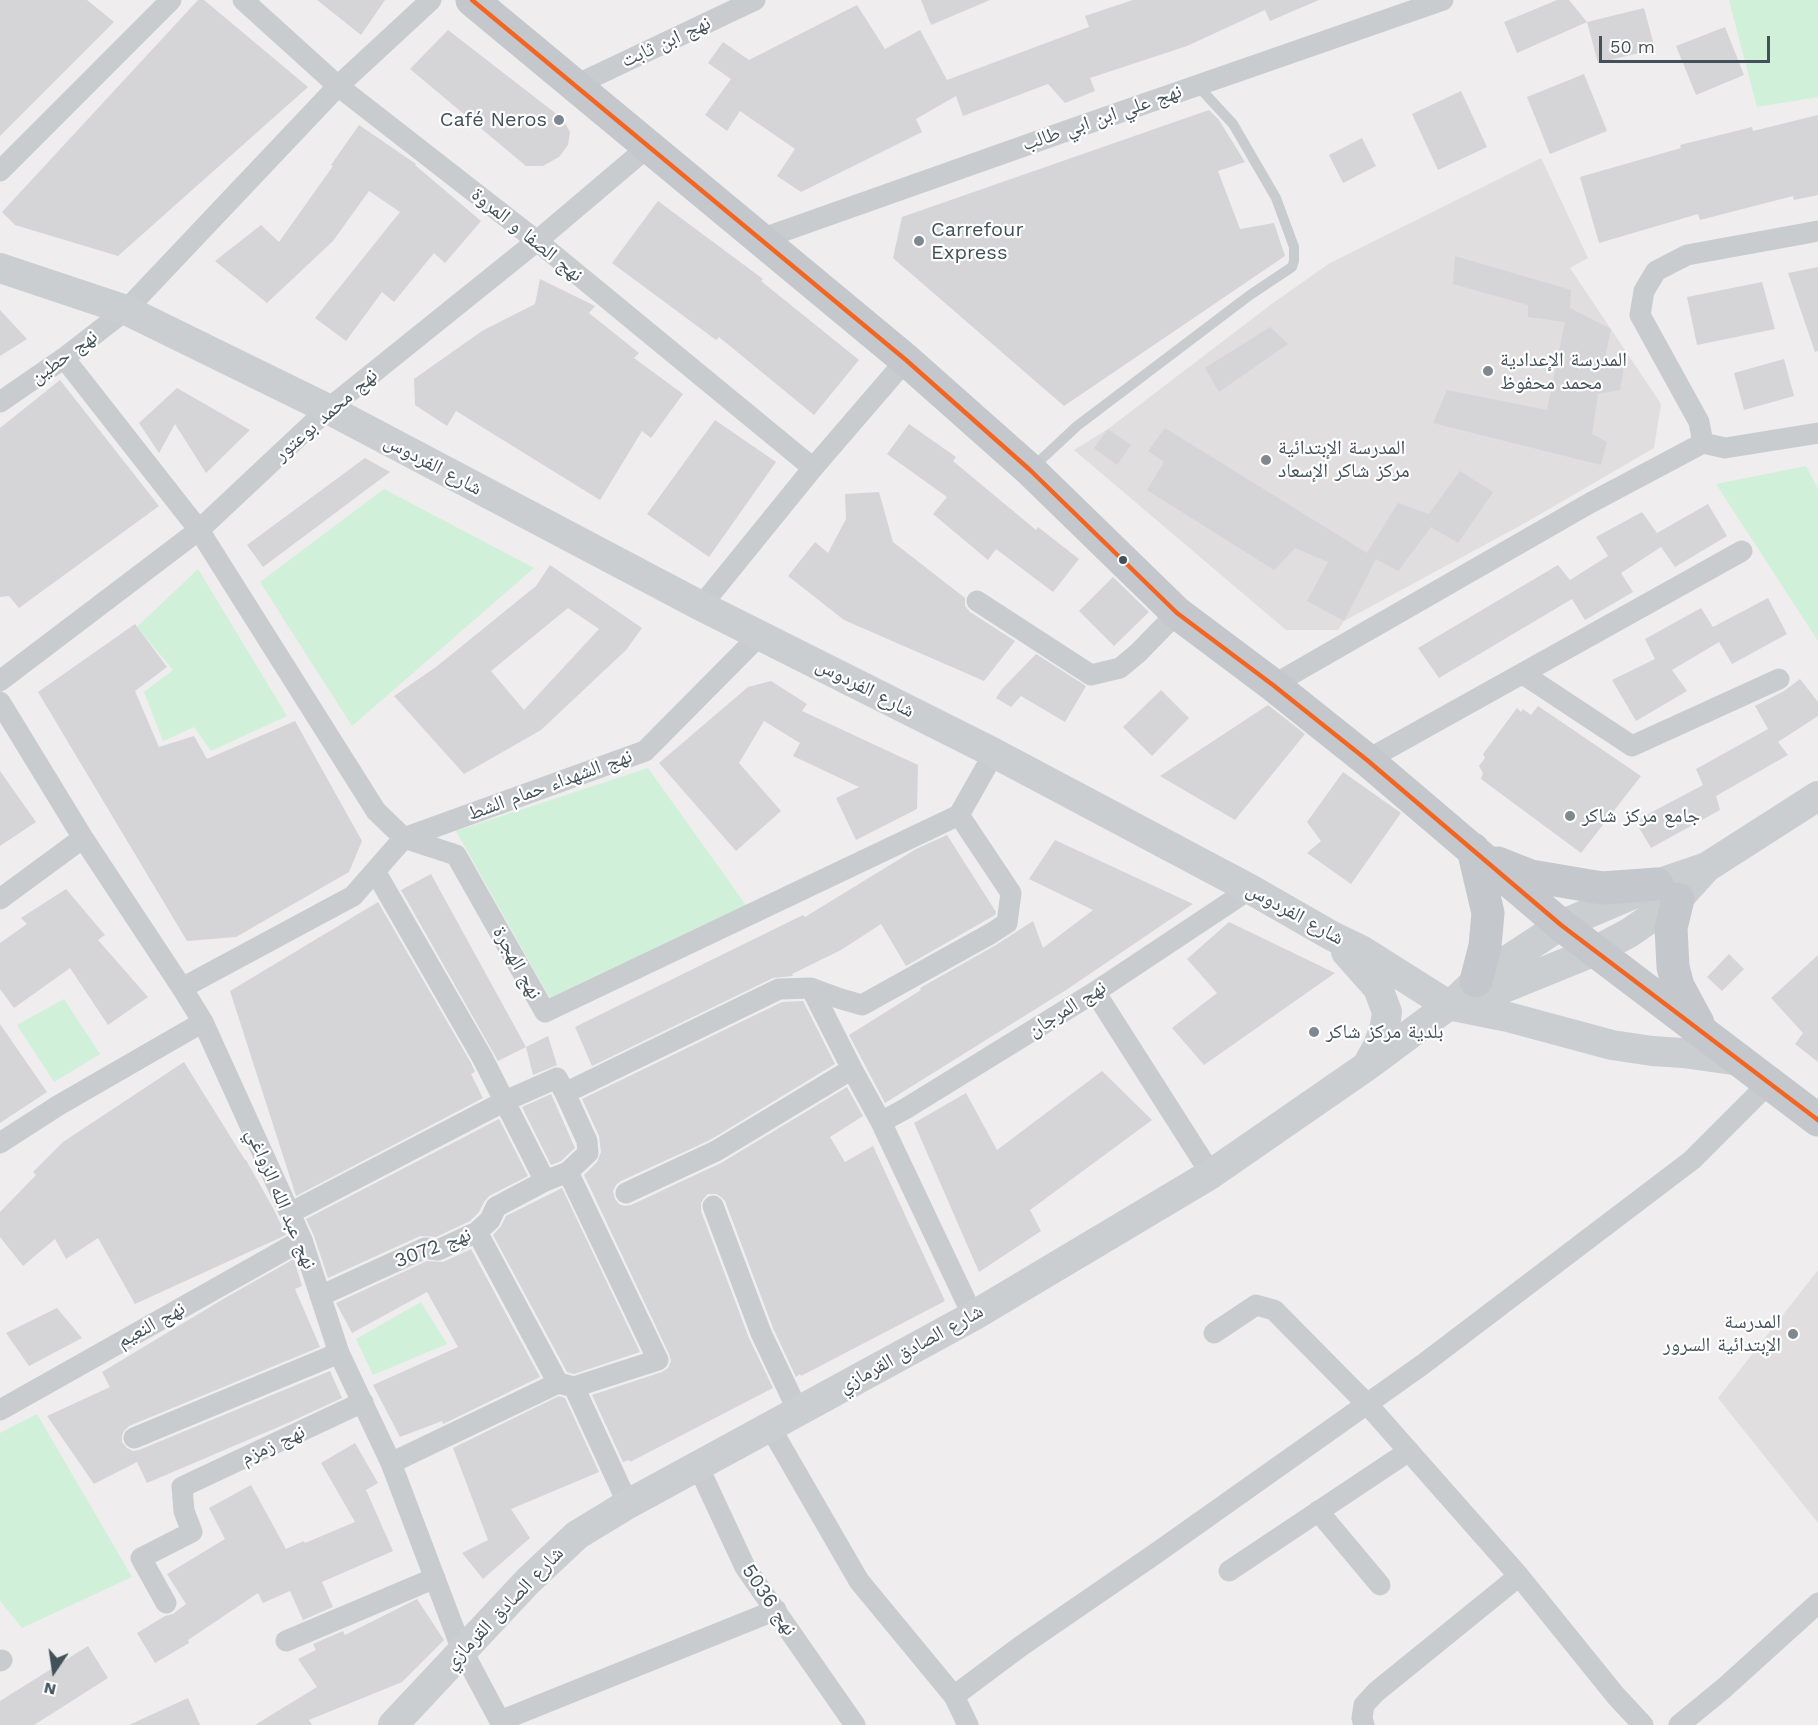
<!DOCTYPE html>
<html>
<head>
<meta charset="utf-8">
<style>
	body { margin:0 }
	#map { position:relative; width:1818px; height:1725px; overflow:hidden; background:#efeded; font-family:"Work Sans",sans-serif }
	canvas { display:block }
	.north { position:absolute; left:24px; top:1641px; width:60px; height:60px; -webkit-text-stroke:4px #fff; paint-order:stroke; rotate:193deg; font-size:16px; font-weight:700; line-height:24px; text-align:center; color:#43515b }
	.north::after { content:''; display:block; margin:auto; width:21px; height:27px; background:#43515b; clip-path:polygon(50% 0,100% 100%,50% 72%,0 100%) }
	.scale { position:absolute; left:1599px; top:36px; width:171px; height:27px; box-sizing:border-box; border:3px solid #43515b; border-top:0; padding-left:8px; font-size:18px; line-height:21px; white-space:nowrap; color:#43515b; -webkit-text-stroke:4px #fff; paint-order:stroke }
</style>
</head>
<body>
<div id="map">
<canvas width="1818" height="1725"></canvas>
<div class="north">N</div>
<div class="scale">50 m</div>
</div>
<script>
const context = document.querySelector('canvas').getContext('2d');
context.lineJoin = 'round';
function paint(path, color) {
  context.fillStyle = color;
  context.fill(path, 'evenodd');
}
function shape(rows) {
  const path = new Path2D();
  for (const r of rows) {
    path.moveTo(r[0], r[1]);
    for (let i = 2; i < r.length; i += 2) path.lineTo(r[i], r[i + 1]);
  }
  return path;
}
function trace(path, color, width, dash) {
  context.strokeStyle = color;
  context.lineWidth = width;
  context.lineCap = dash ? 'butt' : 'round';
  context.setLineDash(dash || []);
  context.stroke(path);
}
function drawText(font, color, halo, rows, align = 'center') {
  context.font = font + ' "Work Sans","Noto Naskh Arabic",sans-serif';
  context.lineWidth = 4.5;
  context.setLineDash([]);
  context.textBaseline = 'middle';
  context.strokeStyle = halo;
  context.fillStyle = color;
  for (const [text, x, y, turn = 0] of rows) {
    context.save();
    context.translate(x, y);
    context.rotate((+turn || 0) * Math.PI / 180);
    context.textAlign = isNaN(turn) ? turn : align;
    if (halo) context.strokeText(text, 0, 0);
    context.fillText(text, 0, 0);
    context.restore();
  }
}
paint(shape([
	[1541,158,1588,258,1570,268,1661,404,1654,448,1525,523,1344,621,1338,630,1286,630,1074,450,1108,429,1273,303,1330,263],
	[1818,1270,1818,1523,1718,1398]
]), '#e0dedf');
paint(shape([
	[1729,0,1818,0,1818,97,1757,107],
	[1806,466,1818,489,1818,641,1716,484],
	[384,489,534,568,352,726,260,582],
	[198,569,287,716,211,751,194,727,163,741,144,692,173,670,137,627],
	[648,768,746,905,550,998,456,831],
	[64,999,100,1054,54,1082,17,1025],
	[421,1302,447,1344,373,1375,356,1339],
	[37,1414,132,1577,22,1628,0,1601,0,1433]
]), '#d0f0d9');
paint(shape([
	[0,0,87,0,114,22,0,136],
	[198,0,204,0,308,87,118,256,15,225,2,212],
	[317,0,385,0,361,35],
	[921,0,990,0,931,25],
	[1133,0,1319,0,1270,21,1265,10,1187,46,1090,78,1095,91,1065,103,1048,84,963,116,956,96,916,119,922,132,801,192,777,176,795,149,740,111,727,131,705,115,731,79,708,63,723,42,749,60,857,5,885,49,920,30,947,80,1089,27,1085,16],
	[1557,0,1569,0,1587,22,1517,53,1504,22],
	[1644,8,1655,49,1598,63,1587,22],
	[1725,27,1744,75,1696,95,1676,46],
	[448,30,563,119,570,132,568,145,559,157,543,166,526,166,410,69],
	[1584,74,1607,131,1550,154,1527,97],
	[1461,91,1487,147,1438,170,1412,114],
	[1209,110,1219,120,1245,162,1218,171,1240,229,1274,223,1285,256,1064,406,893,258,902,217],
	[1818,115,1818,195,1794,200,1793,196,1700,220,1698,214,1599,243,1580,177,1681,148,1680,145,1752,127,1753,131],
	[359,125,416,164,415,165,481,221,445,263,434,253,394,302,382,292,346,341,315,318,400,212,369,191,333,241,267,303,215,261,261,225,279,242,333,166,331,165],
	[1362,138,1376,166,1343,183,1329,155],
	[658,201,763,279,761,281,859,360,814,415,719,337,716,340,612,263],
	[1455,256,1571,290,1570,308,1611,329,1605,358,1624,366,1620,390,1598,394,1592,434,1607,442,1601,465,1433,423,1447,390,1547,410,1565,322,1528,317,1528,305,1453,284],
	[1818,267,1818,351,1815,352,1788,273],
	[540,279,595,306,589,313,639,353,634,358,683,394,651,438,642,431,600,500,456,411,447,426,415,405,414,379,482,331,535,304],
	[1762,282,1775,329,1697,345,1687,297],
	[0,310,27,339,0,356],
	[1270,327,1288,344,1219,392,1205,368],
	[1784,359,1794,396,1744,410,1734,373],
	[60,380,159,506,19,608,9,596,0,597,0,428],
	[177,388,250,430,206,473,175,424,159,453,139,423],
	[715,420,776,462,709,557,647,514],
	[909,424,956,457,953,461,1036,530,1038,527,1079,559,1053,592,996,549,988,560,933,514,947,497,887,454],
	[1165,428,1367,553,1398,503,1429,514,1460,471,1493,492,1458,543,1431,527,1398,571,1376,559,1344,621,1307,601,1328,562,1295,548,1274,570,1147,490,1164,462,1148,451],
	[1108,429,1131,445,1117,465,1094,448],
	[365,458,390,472,263,567,247,545],
	[879,492,893,542,965,598,965,606,970,612,1015,641,984,681,844,620,788,576,815,542,828,553,846,519,845,494],
	[1708,504,1727,536,1675,567,1661,547,1621,573,1633,592,1585,620,1572,599,1439,678,1418,648,1558,565,1570,580,1608,556,1596,537,1642,512,1657,533],
	[550,565,642,628,626,650,541,730,464,774,394,696,436,667,536,586],
	[568,608,599,629,524,710,491,671],
	[1113,577,1149,612,1114,646,1079,611],
	[1768,598,1787,634,1732,664,1719,642,1672,670,1687,691,1636,721,1612,680,1655,659,1645,639,1701,608,1713,627],
	[135,624,167,667,135,691,159,747,194,736,207,759,295,721,362,841,349,872,236,937,187,941,38,692],
	[1036,654,1086,686,1065,722,1021,696,1011,707,996,698,1002,689],
	[1800,679,1818,702,1818,716,1778,742,1788,755,1716,796,1720,810,1651,848,1635,821,1703,785,1696,769,1768,729,1755,706,1784,691],
	[771,681,807,704,802,711,918,765,917,809,856,840,836,798,859,787,793,756,800,743,764,721,739,763,781,811,736,851,659,763,748,687],
	[1161,690,1189,718,1152,756,1123,727],
	[1268,705,1305,734,1235,820,1160,776],
	[1538,706,1641,776,1581,853,1481,779,1483,773,1479,766,1485,758,1483,754,1517,708,1521,712,1523,709,1531,715],
	[0,771,36,822,0,846],
	[1343,772,1401,813,1351,884,1307,853,1321,841,1307,822],
	[947,835,996,912,995,915,906,966,881,924,841,950,792,974,793,976,773,978,592,1066,575,1027,803,915,805,917,916,849],
	[1055,840,1193,904,1066,990,885,1103,849,1035,921,990,920,988,996,945,1033,921,1043,948,1093,910,1029,879],
	[431,874,526,1047,498,1061,401,890],
	[66,889,105,935,98,940,148,997,108,1025,70,968,14,1008,0,989,0,943,27,924,21,918],
	[378,902,471,1063,475,1072,471,1074,483,1098,296,1196,230,991],
	[1229,922,1335,973,1204,1065,1172,1028,1217,993,1187,959],
	[1729,954,1744,969,1722,991,1707,977],
	[1818,955,1818,1062,1795,1044,1803,1033,1771,998],
	[803,1001,835,1064,710,1140,621,1181,616,1185,613,1191,615,1199,619,1204,624,1206,631,1205,721,1163,847,1087,863,1116,830,1137,845,1162,873,1146,945,1301,801,1376,800,1374,796,1377,773,1328,725,1201,721,1197,716,1194,708,1194,704,1198,701,1203,701,1211,749,1338,773,1388,630,1462,629,1460,623,1462,592,1395,662,1372,668,1368,671,1361,669,1354,584,1175,597,1162,601,1152,599,1136,582,1099,782,1002],
	[0,1024,47,1092,0,1123],
	[548,1036,557,1065,533,1075,526,1047],
	[184,1062,245,1160,246,1160,273,1208,286,1235,135,1304,98,1238,66,1259,55,1239,23,1266,0,1237,0,1212,36,1175,33,1172,63,1142],
	[1102,1071,1152,1120,1030,1210,1041,1231,979,1272,914,1123,966,1093,997,1150],
	[551,1094,575,1148,561,1161,551,1165,522,1107],
	[499,1119,528,1176,489,1196,484,1202,479,1212,470,1221,436,1237,420,1236,328,1278,314,1236,306,1219],
	[562,1188,640,1352,574,1374,567,1372,493,1235,501,1226,506,1216],
	[471,1249,540,1377,443,1424,442,1421,400,1437,373,1385,458,1347,427,1292,352,1333,336,1303,427,1261,443,1262],
	[294,1259,302,1286,295,1289,320,1347,129,1426,124,1431,122,1436,122,1442,127,1448,133,1451,139,1450,330,1371,342,1398,290,1422,147,1483,137,1462,94,1484,47,1416,110,1387,102,1372,225,1298],
	[57,1308,82,1338,29,1366,6,1333],
	[559,1396,565,1398,599,1472,511,1509,530,1538,483,1579,462,1553,488,1540,453,1448],
	[355,1443,378,1483,366,1490,393,1551,322,1582,333,1607,303,1620,290,1591,263,1603,258,1593,188,1640,189,1643,155,1663,137,1633,165,1616,173,1614,186,1604,167,1574,225,1539,209,1508,251,1485,286,1549,304,1541,305,1543,355,1522,321,1463],
	[417,1599,444,1640,402,1682,309,1720,312,1725,255,1725,317,1687,298,1659,316,1650,313,1644,343,1631,345,1635],
	[88,1646,108,1678,34,1725,0,1725,0,1701],
	[188,1698,200,1725,129,1725]
]), '#d5d5d7');
trace(shape([
	[1032,468,1077,426,1250,295,1292,267,1294,261,1294,247,1276,198,1233,124,1197,85]
]), '#c9ccce', 10);
trace(shape([
	[243,0,338,86,537,241,813,468],
	[576,85,755,0],
	[0,171,171,0],
	[761,239,1072,129,1443,0],
	[64,358,199,530,376,811,404,838,456,855,545,1012,959,815,994,753],
	[0,402,64,358,126,310,338,86,431,0],
	[1703,443,1699,422,1640,315,1644,291,1656,271,1687,255,1818,231],
	[977,601,1091,675,1120,668,1138,653,1177,613],
	[701,606,813,468,906,360],
	[1523,674,1632,746,1779,679],
	[0,681,199,530,328,409,537,241,649,146],
	[1273,685,1590,503,1703,443,1725,448,1818,433],
	[0,702,83,838,182,988,203,1022,302,1240,339,1353,391,1463,462,1650,502,1725],
	[1367,760,1742,551],
	[375,871,482,1057,545,1181],
	[0,899,83,838],
	[182,988,353,896,404,838,645,751,760,635],
	[811,988,852,1069,881,1122,973,1316],
	[1095,992,1211,1174],
	[881,1122,905,1109,1095,992,1250,889],
	[0,1143,59,1105,203,1022],
	[568,1172,658,1360,574,1387],
	[626,1193,716,1151,852,1069],
	[713,1206,761,1333,798,1411],
	[290,1213,505,1101,557,1078,565,1093],
	[477,1232,558,1383],
	[320,1296,425,1248,438,1250,477,1232,490,1220,496,1207,545,1181,568,1172,588,1153,587,1141,565,1093,779,989,811,988,838,998,862,1005,990,934,1007,923,1011,893,959,815],
	[1214,1333,1256,1305,1274,1310,1368,1405,1519,1576,1616,1696,1643,1725],
	[0,1410,302,1240],
	[770,1427,859,1581,954,1696,968,1725],
	[134,1438,339,1353],
	[391,1463,558,1383,574,1387,628,1504],
	[698,1466,745,1567,855,1725],
	[1318,1511,1380,1585],
	[1229,1571,1409,1451],
	[166,1603,141,1558,192,1532,184,1511,182,1487,363,1402],
	[286,1641,435,1578],
	[0,1661,2,1660],
	[954,1696,1021,1646,1155,1554,1422,1365,1692,1160,1769,1083],
	[500,1721,776,1610],
	[1364,1725,1362,1718,1364,1705,1376,1692,1519,1576],
	[1679,1725,1723,1689,1818,1603]
]), '#c9ccce', 21);
trace(shape([
	[0,268,126,310,328,409,701,606,994,753,1250,889,1332,936,1361,950,1448,1005,1508,1017,1612,1045,1652,1051,1683,1053,1740,1061],
	[1346,952,1378,988,1387,1012,1385,1026,1378,1046,1368,1064],
	[1464,998,1494,992,1595,951,1629,933,1678,899,1707,867,1818,796],
	[393,1725,528,1581,577,1535,628,1504,973,1316,1211,1174,1367,1066,1456,1000,1476,981,1561,925,1657,884,1707,867]
]), '#caced1', 30);
trace(shape([
	[472,0,906,360,1030,470,1177,613,1273,685,1367,760,1561,925,1818,1120],
	[1473,849,1488,913,1485,946,1476,981],
	[1498,863,1531,876,1602,888,1657,884],
	[1678,899,1671,928,1673,967,1678,986,1698,1023]
]), '#c4c8cc', 33);
trace(shape([
	[472,0,906,360,1030,470,1177,613,1273,685,1367,760,1561,925,1818,1120]
]), '#f26522', 4.5);
for (const [x, y, r, color] of [
	[559,120,6,"#7f888e"],
	[919,241,6,"#7f888e"],
	[1488,371,6,"#7f888e"],
	[1266,460,6,"#7f888e"],
	[1123,560,5,"#43515b"],
	[1570,816,6,"#7f888e"],
	[1314,1032,6,"#7f888e"],
	[1793,1334,6,"#7f888e"]
]) {
  const dot = new Path2D();
  dot.arc(x, y, r, 0, 2 * Math.PI);
  context.fillStyle = color;
  context.fill(dot);
  trace(dot, '#fff', 2);
}
drawText('20px', '#43515b', '#fff', [
	["نهج ابن ثابت",666,42,-25],
	["نهج علي ابن ابي طالب",1102,118,-19],
	["نهج الصفا و المروة",527,235,39],
	["نهج حطين",64,357,-36],
	["نهج محمد بوعتور",326,415,-41],
	["شارع الفردوس",433,465,28],
	["شارع الفردوس",865,688,27],
	["نهج الشهداء حمام الشط",550,785,-20],
	["شارع الفردوس",1295,914,29],
	["نهج الهجرة",517,963,61],
	["نهج المرجان",1067,1009,-32],
	["نهج عبد الله الزواغي",281,1199,67],
	["نهج 3072",433,1248,-21],
	["نهج النعيم",151,1325,-29],
	["شارع الصادق القرمازي",911,1349,-29],
	["نهج زمزم",273,1445,-25],
	["نهج 5036",769,1600,56],
	["شارع الصادق القرمازي",504,1608,-46]
]);
drawText('20px', '#43515b', '#fff', [
	["Café Neros",547,120,"right"],
	["Carrefour",931,230],
	["Express",931,253],
	["المدرسة الإعدادية",1500,360],
	["محمد محفوظ",1500,383],
	["المدرسة الإبتدائية",1278,448],
	["مركز شاكر الإسعاد",1278,471],
	["جامع مركز شاكر",1582,816],
	["بلدية مركز شاكر",1326,1032],
	["المدرسة",1781,1322,"right"],
	["الإبتدائية السرور",1781,1345,"right"]
], 'left');
</script>
</body>
</html>
